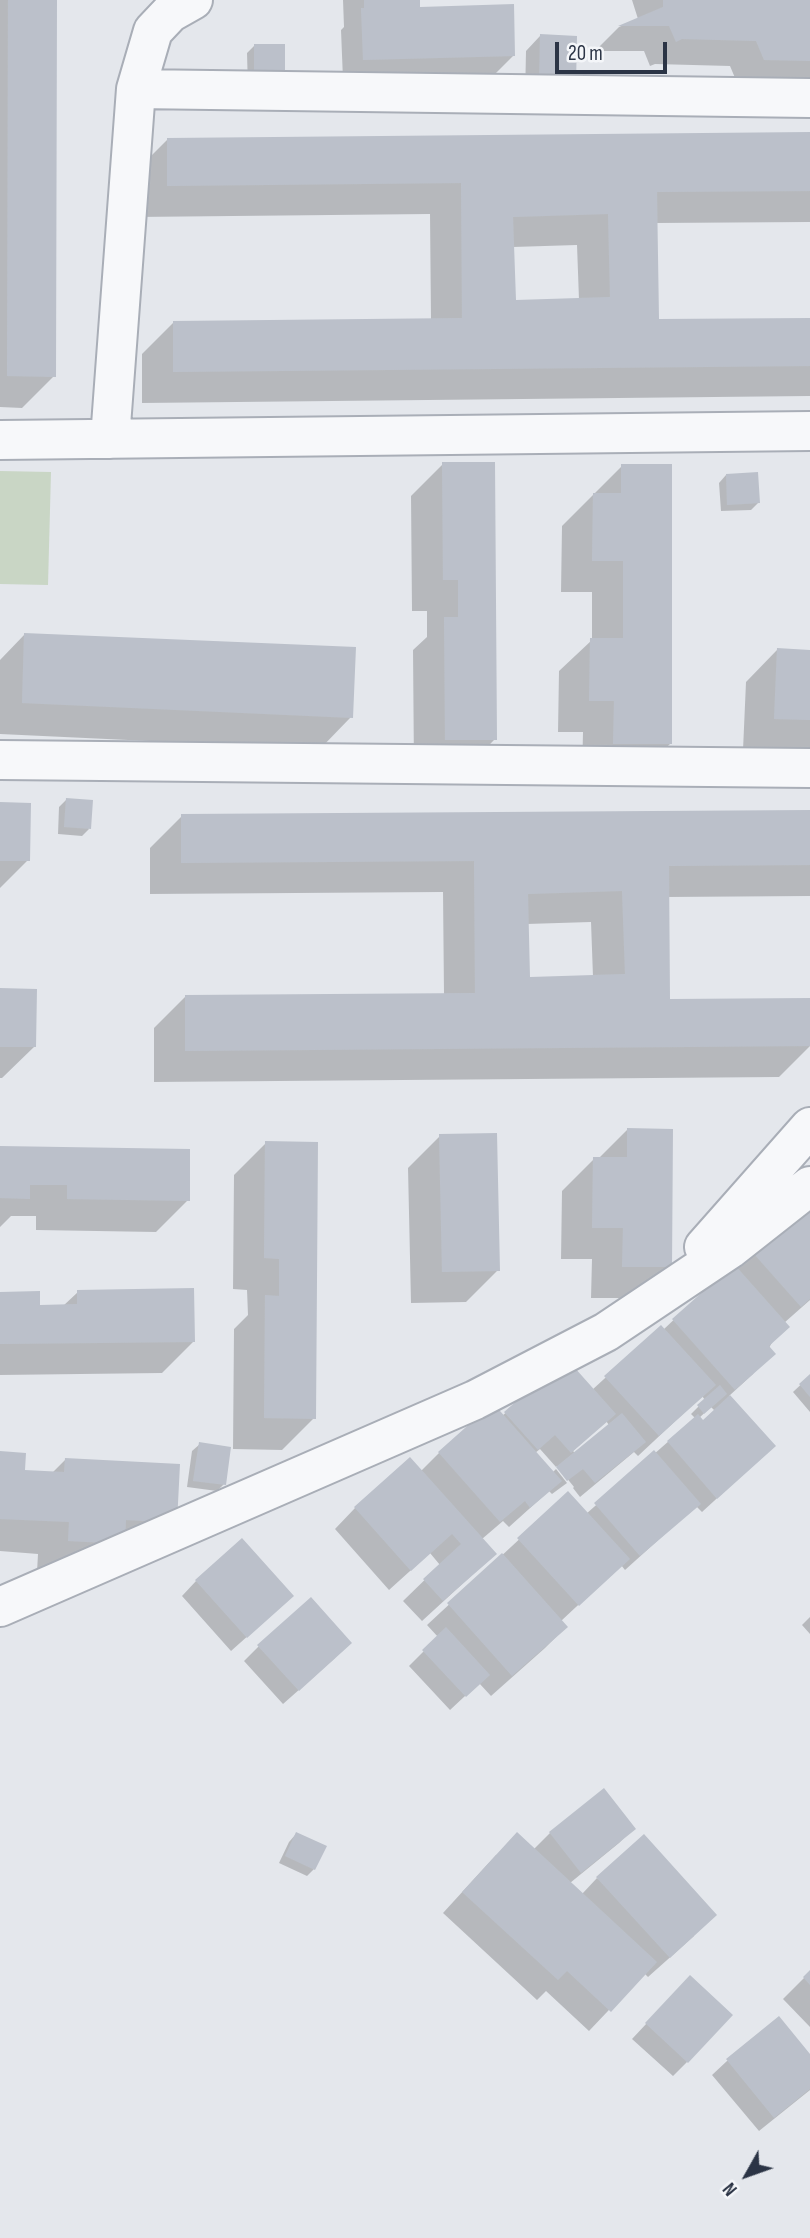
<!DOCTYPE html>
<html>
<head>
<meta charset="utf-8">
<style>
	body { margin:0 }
	#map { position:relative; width:810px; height:2238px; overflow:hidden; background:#e4e7ec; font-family:"Sofia Sans Condensed",sans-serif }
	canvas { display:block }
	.north { position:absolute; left:712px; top:2140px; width:70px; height:70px; -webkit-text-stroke:5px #f4f6f9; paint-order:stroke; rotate:230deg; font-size:19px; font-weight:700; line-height:28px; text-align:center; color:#2b3445 }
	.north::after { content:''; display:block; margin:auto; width:24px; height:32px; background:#2b3445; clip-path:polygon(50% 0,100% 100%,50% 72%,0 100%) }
	.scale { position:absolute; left:555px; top:42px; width:112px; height:32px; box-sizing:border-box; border:4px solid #2b3445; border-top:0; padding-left:9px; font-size:21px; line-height:24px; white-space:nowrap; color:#2b3445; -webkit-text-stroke:5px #f4f6f9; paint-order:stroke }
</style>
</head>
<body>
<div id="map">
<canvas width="810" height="2238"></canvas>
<div class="north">N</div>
<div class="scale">20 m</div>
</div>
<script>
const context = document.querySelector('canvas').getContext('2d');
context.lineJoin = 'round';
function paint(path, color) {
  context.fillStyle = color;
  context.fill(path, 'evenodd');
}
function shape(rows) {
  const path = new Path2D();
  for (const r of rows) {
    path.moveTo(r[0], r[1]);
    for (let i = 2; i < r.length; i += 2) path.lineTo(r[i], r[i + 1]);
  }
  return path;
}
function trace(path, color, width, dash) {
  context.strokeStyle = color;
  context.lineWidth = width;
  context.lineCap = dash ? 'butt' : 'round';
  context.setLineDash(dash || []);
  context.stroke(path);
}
paint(shape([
	[0,471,51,472,48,585,0,584]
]), '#c9d6c5');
paint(shape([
	[0,0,55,0,54,376,22,408,0,407],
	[343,0,418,0,419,9,514,55,493,76,343,80,341,30,344,27],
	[632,0,810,0,810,87,738,85,730,66,655,64,650,66,644,51,595,51,619,27,638,19],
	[540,36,575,37,525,98,526,51],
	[254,46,276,90,248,90,247,53],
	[810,134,810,222,656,223,657,321,810,319,810,396,142,403,142,354,173,323,431,320,430,214,136,217,136,171,167,140],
	[577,245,579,300,514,302,513,247],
	[443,464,495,739,464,771,414,771,413,650,427,637,427,611,412,611,411,496],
	[622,466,670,744,638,775,582,775,583,732,558,732,559,671,592,640,592,592,561,592,562,526],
	[726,475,758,503,751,510,721,511,719,483],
	[25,634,351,717,320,749,0,734,0,660],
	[777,650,810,651,810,753,743,750,746,682],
	[66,800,89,829,82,836,58,834,59,807],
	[0,804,28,860,0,888],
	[810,812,810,896,667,897,668,1001,810,1000,810,1046,779,1077,154,1082,154,1028,185,997,444,995,443,892,150,894,150,848,182,816],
	[591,922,593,977,529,978,527,924],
	[0,990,34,1047,2,1078,0,1078],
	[627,1130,670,1267,638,1298,591,1298,592,1259,561,1259,562,1191,594,1159,598,1159],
	[440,1136,498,1270,466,1302,411,1303,408,1168],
	[266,1143,314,1418,282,1450,233,1449,234,1329,248,1315,247,1290,233,1289,234,1175],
	[0,1147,188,1200,156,1232,36,1230,36,1216,11,1216,0,1227],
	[810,1191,810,1300,784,1323,753,1374,729,1396,774,1446,702,1512,696,1506,625,1570,621,1565,561,1621,566,1627,545,1648,491,1696,479,1683,450,1710,409,1666,438,1637,427,1625,568,1494,586,1514,695,1418,691,1414,705,1400,702,1396,638,1456,634,1452,580,1497,573,1488,574,1487,557,1466,556,1467,540,1449,535,1453,552,1473,556,1469,567,1483,552,1494,549,1491,509,1527,503,1521,482,1539,495,1554,422,1621,403,1601,440,1565,430,1553,389,1590,335,1529,355,1508,421,1471,439,1453,502,1416,566,1360,592,1390,661,1327,663,1330],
	[711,1407,715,1411,702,1422,699,1418],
	[606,1421,609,1425,575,1453,573,1451],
	[78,1292,194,1341,162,1373,0,1375,0,1294,39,1307,63,1306],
	[810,1376,810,1412,793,1392],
	[200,1444,224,1484,217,1491,187,1487,192,1451],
	[0,1453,23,1472,52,1473,66,1459,175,1523,37,1572,38,1554,0,1551],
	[196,1581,277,1610,231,1651,182,1596],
	[810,1617,810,1634,802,1625],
	[259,1646,335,1658,283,1704,244,1661],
	[604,1791,634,1828,619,1843,570,1883,582,1894,597,1878,694,1936,648,1977,644,1973,589,2031,546,1991,537,2000,443,1913,496,1855,533,1850,550,1833],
	[296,1834,314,1869,307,1876,279,1863,289,1842],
	[810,1972,810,2027,783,1999],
	[676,1992,687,2062,673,2076,632,2039],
	[779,2018,810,2057,810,2090,759,2131,712,2075,727,2061]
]), '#0003');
paint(shape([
	[8,0,57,0,56,377,7,376],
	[364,0,420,0,420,7,514,4,515,56,363,60,361,8,364,8],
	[663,0,810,0,810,61,764,60,756,41,682,39,676,42,669,26,618,26,663,7],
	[540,34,577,36,576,85,539,84],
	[254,44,285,44,285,84,254,84],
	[810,132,810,191,657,192,659,319,810,318,810,366,173,372,173,321,462,318,461,183,167,186,167,138],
	[608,214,610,297,516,300,513,217],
	[442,462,495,462,497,740,445,740,444,617,458,617,458,580,443,580],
	[621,464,672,464,672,744,613,744,614,701,589,701,590,638,623,638,623,561,592,561,593,493,621,493],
	[758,472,760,503,727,505,726,474],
	[24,633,356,647,353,718,22,703],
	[777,648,810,650,810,720,774,719],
	[66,798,93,800,91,829,64,827],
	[0,802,31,803,30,861,0,861],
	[810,810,810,865,669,866,670,999,810,998,810,1046,185,1051,185,995,475,993,474,861,181,863,181,814],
	[622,891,625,974,530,977,528,894],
	[0,988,37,989,36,1047,0,1047],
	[627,1128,673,1129,672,1267,622,1267,623,1228,592,1228,593,1157,627,1157],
	[497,1133,500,1271,442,1272,439,1134],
	[265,1141,318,1142,316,1419,264,1418,265,1295,279,1296,279,1259,264,1258],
	[0,1146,190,1149,190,1201,67,1199,67,1185,30,1185,30,1199,0,1198],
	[810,1189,810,1299,801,1307,746,1245],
	[734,1264,790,1327,769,1346,776,1354,735,1390,672,1319],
	[194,1288,195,1342,0,1344,0,1292,40,1291,40,1305,77,1304,77,1290],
	[661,1325,716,1385,659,1436,604,1376],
	[566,1358,616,1414,571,1453,555,1435,538,1450,504,1412],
	[810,1374,810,1397,799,1384],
	[720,1385,727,1394,704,1414,697,1405],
	[730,1395,776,1446,717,1499,667,1441,698,1414,703,1420],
	[493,1403,562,1481,530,1508,525,1501,500,1522,438,1452],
	[622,1413,646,1442,595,1483,583,1469,567,1481,556,1467],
	[199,1442,231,1447,226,1485,193,1481],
	[654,1450,701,1504,640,1556,594,1503],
	[0,1451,26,1453,25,1470,64,1472,65,1458,180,1464,177,1523,126,1520,125,1544,68,1541,69,1522,0,1519],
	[410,1457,497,1554,443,1601,423,1579,461,1544,452,1534,411,1571,354,1507],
	[568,1491,630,1559,579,1606,517,1538],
	[242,1538,294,1596,247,1638,195,1580],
	[502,1553,568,1627,512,1676,447,1603],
	[311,1597,352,1643,299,1691,257,1645],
	[446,1627,490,1675,466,1697,422,1650],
	[604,1788,636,1829,581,1873,549,1832],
	[296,1832,327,1846,315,1870,285,1856],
	[517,1832,657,1962,611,2012,567,1971,558,1980,462,1892],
	[644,1834,717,1915,670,1958,596,1877],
	[810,1970,810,1985,803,1977],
	[690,1975,733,2015,688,2063,645,2023],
	[779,2016,810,2054,810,2089,774,2118,726,2059]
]), '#bbc0ca');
const minor = shape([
	[136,89,810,98],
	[110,439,136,89,153,31,170,13,193,0],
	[0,440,810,431],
	[0,760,810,768],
	[704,1247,810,1127],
	[0,1607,475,1400,606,1332,730,1249,810,1186]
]);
trace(minor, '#a9aeb7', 42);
trace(minor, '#f7f8fa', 38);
</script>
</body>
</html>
